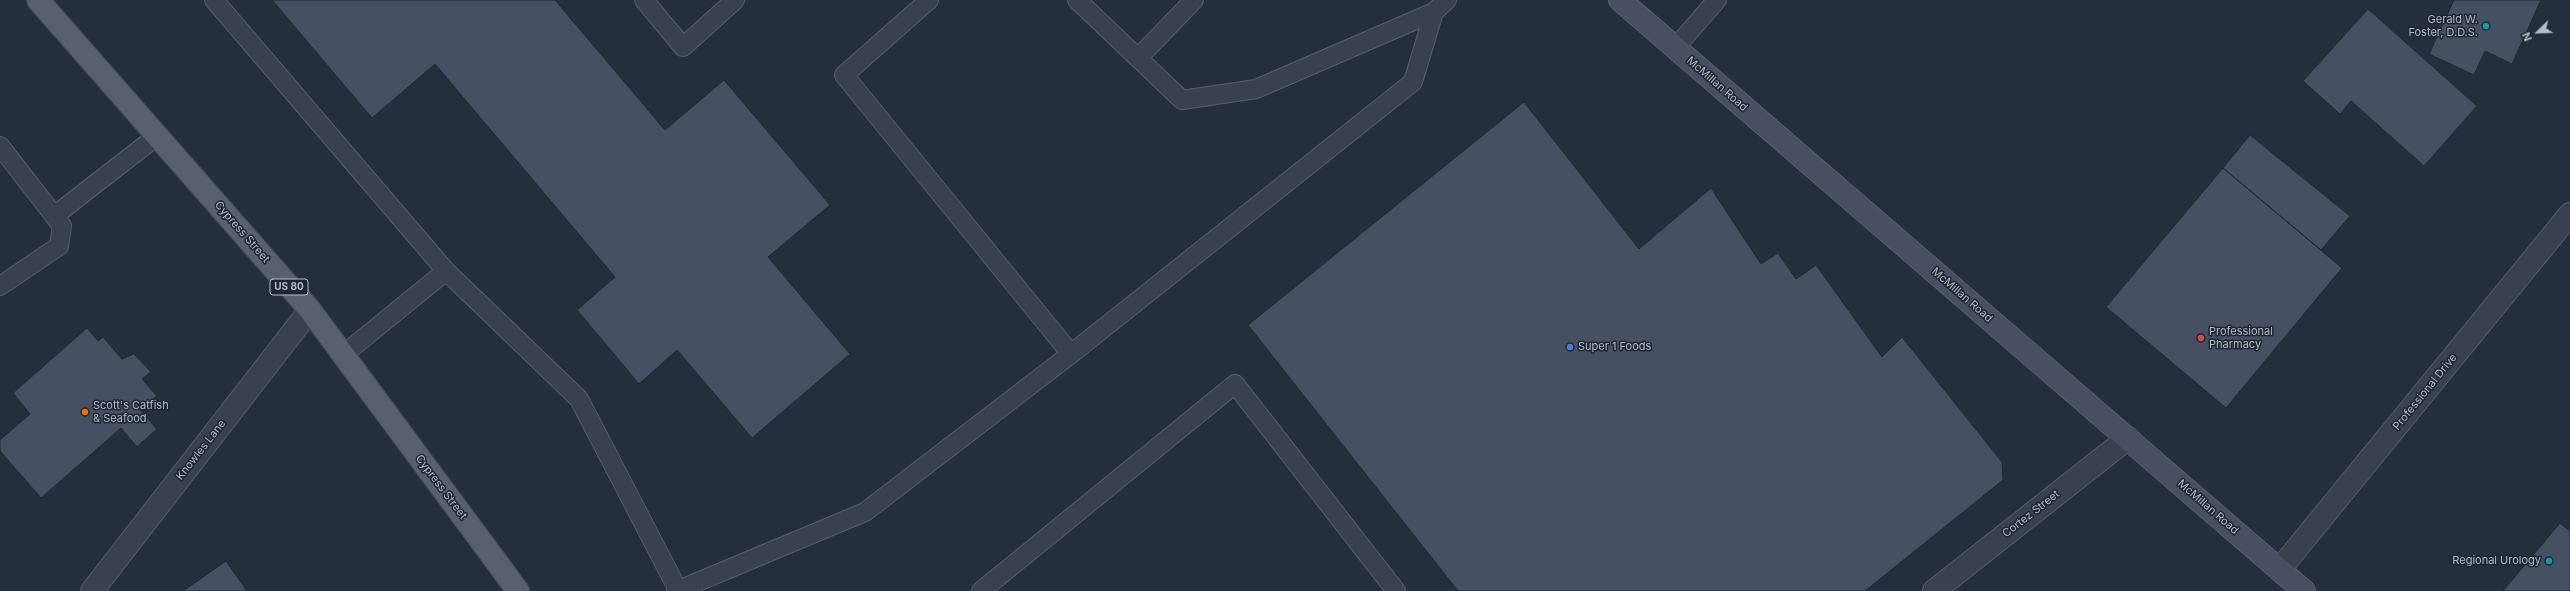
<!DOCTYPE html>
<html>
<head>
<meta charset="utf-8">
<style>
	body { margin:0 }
	#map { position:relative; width:2570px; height:591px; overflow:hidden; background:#242f3e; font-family:Inter,sans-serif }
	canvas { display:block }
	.north { position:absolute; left:2518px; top:12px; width:40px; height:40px; -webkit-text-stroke:3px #1d2633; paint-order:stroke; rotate:247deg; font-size:11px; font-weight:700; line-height:16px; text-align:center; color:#b4bcc9 }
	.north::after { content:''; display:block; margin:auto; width:14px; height:18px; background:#b4bcc9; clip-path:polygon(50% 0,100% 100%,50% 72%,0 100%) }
</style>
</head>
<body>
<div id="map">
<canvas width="2570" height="591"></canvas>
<div class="north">N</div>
</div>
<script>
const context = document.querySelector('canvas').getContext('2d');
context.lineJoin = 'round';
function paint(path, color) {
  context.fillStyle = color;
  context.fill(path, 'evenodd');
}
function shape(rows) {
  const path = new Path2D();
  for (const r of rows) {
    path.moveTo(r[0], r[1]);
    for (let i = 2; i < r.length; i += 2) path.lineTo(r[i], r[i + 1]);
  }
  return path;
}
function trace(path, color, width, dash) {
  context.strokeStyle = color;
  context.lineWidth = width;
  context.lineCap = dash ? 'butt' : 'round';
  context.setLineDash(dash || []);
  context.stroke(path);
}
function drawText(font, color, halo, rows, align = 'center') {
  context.font = font + ' Inter,sans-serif';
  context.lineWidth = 3;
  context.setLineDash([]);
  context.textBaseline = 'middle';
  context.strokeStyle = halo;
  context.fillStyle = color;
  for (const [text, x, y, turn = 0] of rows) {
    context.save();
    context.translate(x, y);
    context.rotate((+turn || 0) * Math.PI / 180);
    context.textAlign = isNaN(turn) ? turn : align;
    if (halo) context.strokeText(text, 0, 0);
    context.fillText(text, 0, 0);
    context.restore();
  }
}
const building = shape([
	[272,0,555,0,665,130,724,80,830,205,768,257,850,354,752,438,677,350,639,384,577,310,615,277,435,64,372,118,272,0],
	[2454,0,2541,0,2512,64,2485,51,2474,75,2429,54,2454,0],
	[2368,9,2477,106,2424,166,2351,101,2340,114,2303,81,2368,9],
	[1524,102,1639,249,1711,188,1761,264,1778,253,1796,279,1816,265,1882,357,1902,337,2002,462,2003,480,1865,591,1458,591,1248,325,1524,102],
	[2250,135,2350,216,2321,250,2223,168,2250,135],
	[2223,168,2342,268,2226,408,2106,307,2223,168],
	[87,328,98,341,103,337,122,359,134,354,151,372,142,379,157,396,140,410,157,429,137,447,121,428,41,498,0,451,0,440,30,414,13,393,87,328],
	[2560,523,2570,531,2570,591,2503,591,2560,523],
	[226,561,247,591,183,591,226,561]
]);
paint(building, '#455162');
trace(building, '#1f2835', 1);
const lane = shape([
	[214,0,446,271,343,355],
	[644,0,683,47,735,0],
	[929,0,844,75,1071,354],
	[1077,0,1182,100,1256,89,1434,12],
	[1675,48,1717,0],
	[1138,58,1194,0],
	[0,146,62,226,59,246,0,286],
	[54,216,157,136],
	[446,271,579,399,678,590],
	[676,591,865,512,1071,354,1413,82,1434,12,1447,0],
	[981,591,1235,384,1396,591]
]);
const street = shape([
	[2280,569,2570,214],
	[92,591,310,310],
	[1934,591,2128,438]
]);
const secondary = shape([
	[1620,0,2304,591]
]);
const primary = shape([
	[38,0,310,310,518,591]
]);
trace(lane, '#565f6c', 20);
trace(street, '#565f6c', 24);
trace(secondary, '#565f6c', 24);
trace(primary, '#414a57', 24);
trace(lane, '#38414e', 18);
trace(street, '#38414e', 22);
trace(secondary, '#465061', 22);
trace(primary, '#56606e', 22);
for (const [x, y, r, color] of [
	[2486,26,4,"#0f9aa8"],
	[2201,338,4,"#e0444e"],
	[1570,347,4,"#3f7fe0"],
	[85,412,4,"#e8710a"],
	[2549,561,4,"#0f9aa8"]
]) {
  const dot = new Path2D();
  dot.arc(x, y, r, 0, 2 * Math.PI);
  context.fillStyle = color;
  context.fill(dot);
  trace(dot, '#1d2633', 1.5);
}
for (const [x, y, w] of [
	[289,287,38]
]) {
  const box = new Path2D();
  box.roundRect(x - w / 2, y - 8, w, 16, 3);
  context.fillStyle = '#1d2633';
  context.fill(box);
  trace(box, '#b4bcc9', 1);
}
drawText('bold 10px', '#b4bcc9', null, [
	["US 80",289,287]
]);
drawText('11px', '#b4bcc9', '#1d2633', [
	["Gerald W.",2478,20,"right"],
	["Foster, D.D.S.",2478,33,"right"],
	["Professional",2209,332],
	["Pharmacy",2209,345],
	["Super 1 Foods",1578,347],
	["Scott's Catfish",93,406],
	["& Seafood",93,419],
	["Regional Urology",2541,561,"right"]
], 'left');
drawText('11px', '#b4bcc9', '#1d2633', [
	["McMillan Road",1717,84,41],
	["Cypress Street",242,232,49],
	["McMillan Road",1962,295,41],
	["Professional Drive",2425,392,-51],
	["Knowles Lane",201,450,-52],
	["Cypress Street",441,487,53],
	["McMillan Road",2208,507,41],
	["Cortez Street",2031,514,-38]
]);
</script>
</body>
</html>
